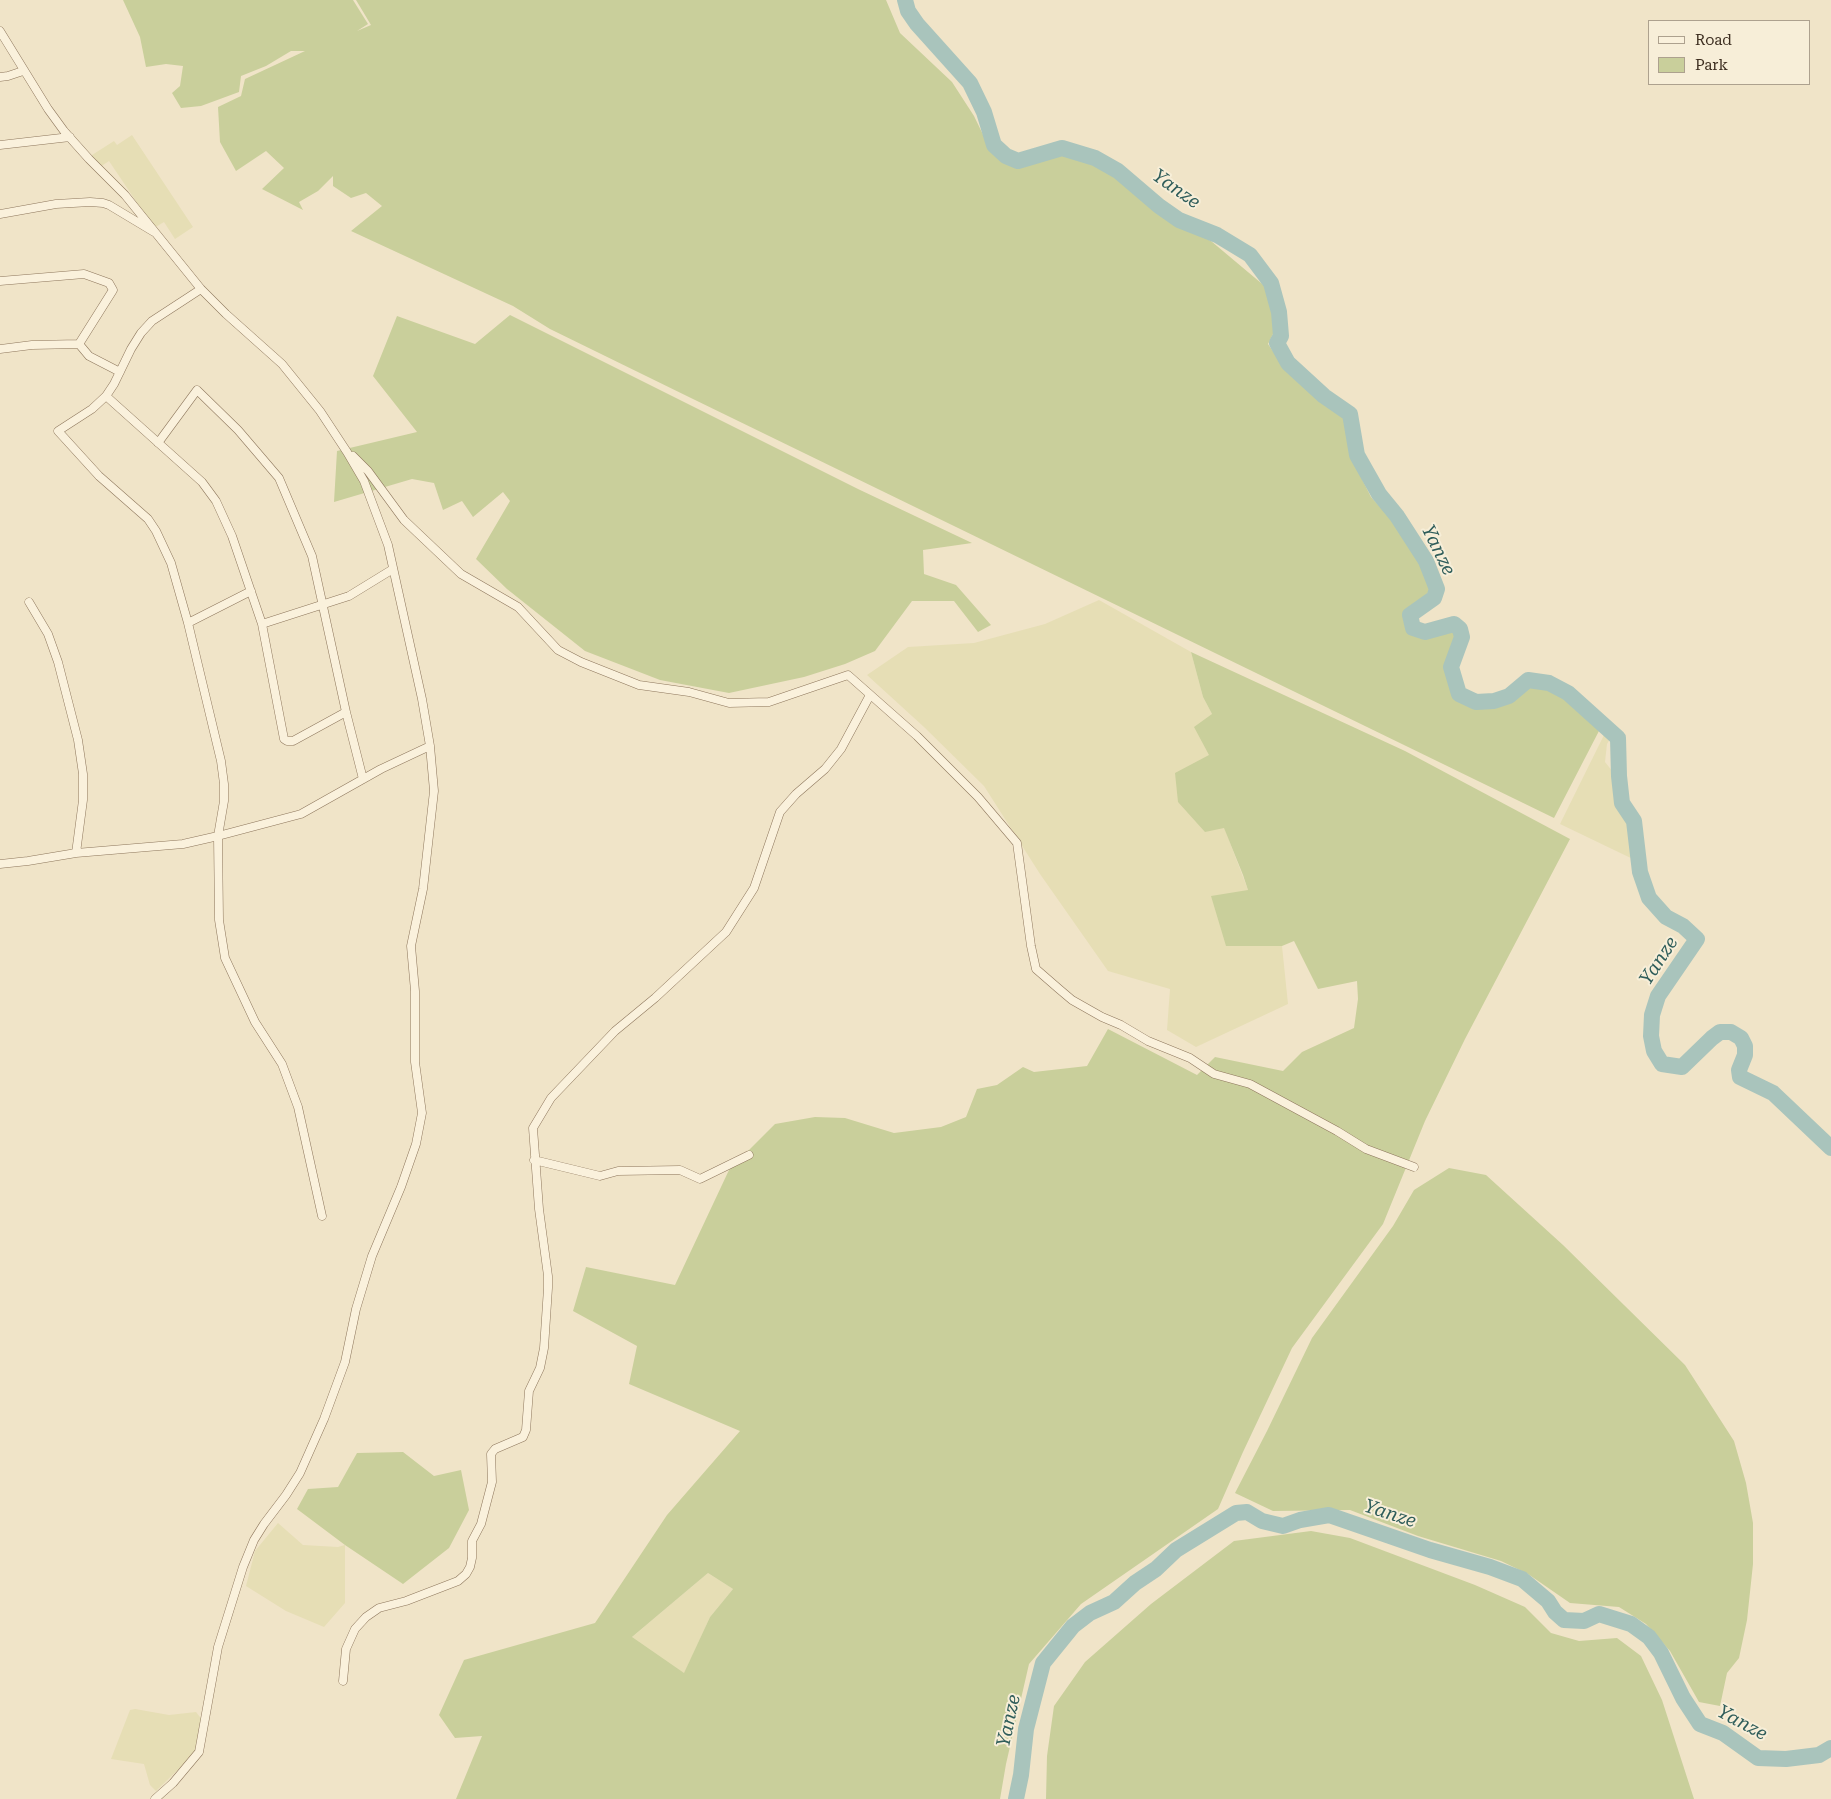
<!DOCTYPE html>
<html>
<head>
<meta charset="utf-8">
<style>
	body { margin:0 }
	#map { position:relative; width:1831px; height:1799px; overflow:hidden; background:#f0e4c8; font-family:"Roboto Serif",serif }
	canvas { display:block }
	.legend { position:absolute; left:1648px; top:20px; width:162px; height:65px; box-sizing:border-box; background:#f7eed8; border:1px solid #ada18e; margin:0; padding:6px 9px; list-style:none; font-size:15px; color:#3d2e20 }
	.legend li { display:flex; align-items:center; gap:10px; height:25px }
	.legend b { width:25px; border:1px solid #ada18e }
</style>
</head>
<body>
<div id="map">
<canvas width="1831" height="1799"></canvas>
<ul class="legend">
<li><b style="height:6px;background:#faf1dc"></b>Road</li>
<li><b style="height:14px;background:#c9cf9b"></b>Park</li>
</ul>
</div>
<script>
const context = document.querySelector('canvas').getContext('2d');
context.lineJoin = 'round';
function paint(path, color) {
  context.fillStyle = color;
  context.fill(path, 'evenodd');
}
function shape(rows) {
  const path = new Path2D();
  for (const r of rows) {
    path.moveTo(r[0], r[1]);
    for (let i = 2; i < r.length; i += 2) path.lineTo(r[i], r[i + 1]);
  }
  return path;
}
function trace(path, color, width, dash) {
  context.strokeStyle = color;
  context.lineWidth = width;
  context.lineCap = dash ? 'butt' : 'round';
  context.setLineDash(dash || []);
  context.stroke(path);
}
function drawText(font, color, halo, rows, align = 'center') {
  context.font = font + ' "Roboto Serif",serif';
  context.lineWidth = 4;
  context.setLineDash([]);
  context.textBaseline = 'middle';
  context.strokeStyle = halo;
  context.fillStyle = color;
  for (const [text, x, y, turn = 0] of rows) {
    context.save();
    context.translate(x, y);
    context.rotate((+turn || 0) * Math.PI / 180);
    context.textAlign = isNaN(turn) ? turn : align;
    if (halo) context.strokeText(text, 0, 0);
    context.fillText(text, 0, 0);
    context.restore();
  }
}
paint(shape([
	[132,135,193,227,175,239,164,222,154,228,109,161,100,167,92,155,114,141,117,145],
	[1099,600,1191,652,1203,697,1212,714,1209,755,1224,827,1248,890,1226,946,1282,946,1288,1004,1196,1047,1167,1030,1170,989,1108,971,1040,874,984,786,924,727,867,675,908,647,974,643,1045,624],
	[1605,733,1608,733,1610,739,1607,744,1605,762,1617,777,1620,804,1632,823,1637,861,1560,824],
	[278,1523,303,1545,338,1547,345,1545,345,1603,324,1627,286,1611,246,1586,255,1551],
	[708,1573,733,1589,710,1617,684,1674,631,1638],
	[135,1709,169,1715,196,1712,203,1721,198,1750,156,1791,150,1785,144,1764,111,1759,130,1710]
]), '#e6deb5');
paint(shape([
	[123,0,353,0,368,24,357,31,371,25,356,0,886,0,900,33,952,82,974,116,990,149,1003,162,1020,167,1061,154,1093,162,1114,175,1135,194,1179,225,1211,241,1267,288,1274,310,1275,330,1268,344,1283,366,1320,400,1346,419,1350,455,1371,497,1392,520,1419,560,1430,590,1423,599,1404,613,1408,633,1425,637,1451,630,1457,637,1446,666,1454,697,1472,707,1493,706,1509,700,1532,685,1557,692,1580,709,1600,729,1554,818,693,399,550,329,513,306,351,231,382,206,366,193,351,198,333,186,333,176,318,191,299,202,303,210,262,189,284,168,266,151,236,171,220,142,218,107,241,96,245,79,305,51,291,51,266,66,241,76,239,92,201,106,181,108,172,93,180,86,183,66,166,64,146,67,140,37],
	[510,315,858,489,972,543,923,550,924,574,956,585,991,625,978,632,954,601,912,601,875,651,845,664,804,677,729,693,660,680,585,651,507,589,476,559,510,501,503,492,473,517,462,501,443,510,434,483,412,479,334,502,337,451,417,432,373,376,397,316,475,344],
	[1191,652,1405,751,1570,839,1465,1039,1425,1121,1383,1224,1292,1348,1243,1452,1218,1509,1081,1604,1029,1664,1006,1764,1000,1799,456,1799,482,1736,455,1738,439,1715,464,1660,595,1623,667,1515,740,1431,629,1384,637,1346,573,1311,586,1267,675,1285,729,1170,775,1124,815,1117,845,1118,894,1133,941,1127,966,1117,977,1089,997,1085,1023,1067,1034,1072,1087,1066,1108,1029,1197,1075,1215,1057,1283,1071,1302,1052,1354,1028,1358,999,1357,981,1318,989,1294,941,1282,946,1226,946,1211,896,1248,890,1243,875,1224,828,1205,832,1178,802,1175,773,1209,755,1194,727,1212,714,1203,697],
	[708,1573,733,1589,710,1617,684,1673,632,1637],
	[1449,1168,1486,1175,1563,1245,1685,1365,1734,1441,1746,1483,1753,1523,1753,1564,1747,1620,1739,1658,1727,1673,1720,1706,1699,1702,1670,1651,1646,1624,1619,1607,1570,1603,1528,1574,1501,1561,1418,1536,1350,1510,1273,1511,1235,1493,1267,1431,1312,1338,1393,1226,1414,1190],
	[403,1452,434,1476,461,1470,469,1510,449,1548,403,1584,345,1545,297,1509,308,1489,338,1487,357,1453],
	[1311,1531,1350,1538,1475,1585,1525,1607,1551,1633,1579,1641,1617,1638,1641,1656,1662,1700,1694,1799,1046,1799,1047,1756,1054,1706,1085,1662,1151,1604,1234,1541]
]), '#c9cf9b');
trace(shape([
	[905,0,908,11,917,24,970,83,984,112,994,145,1006,156,1018,161,1062,148,1095,158,1118,171,1159,206,1179,220,1217,235,1250,255,1271,283,1279,312,1281,336,1277,343,1288,363,1324,396,1350,414,1357,455,1379,494,1397,516,1426,561,1437,589,1434,598,1410,615,1413,628,1425,632,1454,624,1460,629,1462,637,1451,667,1459,694,1476,702,1494,701,1509,696,1528,680,1549,683,1568,693,1618,738,1619,776,1622,803,1634,821,1640,872,1649,898,1666,917,1683,926,1697,939,1658,996,1652,1015,1651,1036,1654,1051,1662,1064,1682,1067,1712,1038,1720,1032,1731,1032,1741,1038,1745,1046,1745,1055,1739,1070,1740,1077,1773,1093,1831,1148],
	[1016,1799,1021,1775,1026,1729,1043,1663,1073,1626,1090,1613,1114,1602,1135,1583,1156,1569,1176,1550,1236,1513,1247,1512,1262,1521,1283,1526,1300,1520,1329,1515,1430,1550,1490,1567,1522,1579,1548,1601,1555,1612,1564,1620,1584,1621,1599,1614,1631,1624,1649,1637,1661,1653,1683,1698,1700,1724,1723,1733,1758,1758,1786,1759,1819,1755,1831,1748]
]), '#a9c4bc', 16);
const minor = shape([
	[0,31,48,109,64,131,89,159,125,195,201,289,226,314,282,364,320,411,347,452,364,481,388,545,422,699,430,746,434,791,423,889,411,946,415,991,415,1062,422,1113,416,1144,401,1187,372,1256,356,1309,345,1362,324,1419,300,1473,286,1495,264,1524,254,1540,243,1567,218,1647,199,1752,173,1783,155,1799],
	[0,77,8,76,23,71],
	[0,145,70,137],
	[0,214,56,204,90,202,103,203,109,205,154,232],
	[0,281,84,274,109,283,113,290,79,344,32,345,0,349],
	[201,289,152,321,141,333,131,349,114,384,106,396,92,409,58,431,99,476,148,519,156,531,171,563,188,623,221,761,224,784,224,801,218,836,219,920,225,958,255,1022,282,1064,298,1107,322,1216],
	[79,344,89,356,120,372],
	[106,396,202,482,216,501,232,536,262,624,284,739,287,741,293,741,346,712],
	[158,443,197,390,238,430,279,478,312,556,346,712,363,779],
	[353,456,368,471,404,520,461,574,518,607,558,650,581,662,639,685,689,692,729,703,769,702,848,675,917,736,978,797,1017,843,1031,946,1036,969,1059,989,1072,1000,1102,1017,1121,1025,1148,1041,1190,1058,1214,1074,1250,1084,1337,1131,1366,1149,1414,1167],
	[29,602,48,634,58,662,78,740,83,774,83,800,76,853],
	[188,623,251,591],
	[262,624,349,596,393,569],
	[0,864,28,861,76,853,183,844,218,836,301,814,381,769,430,746],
	[534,1160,600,1176,618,1171,680,1170,700,1179,749,1155],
	[343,1681,346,1649,355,1629,366,1617,379,1608,406,1601,458,1581,466,1574,470,1567,472,1558,472,1541,481,1524,492,1482,491,1454,495,1449,523,1437,526,1430,529,1391,540,1368,544,1348,548,1288,548,1276,539,1209,533,1128,551,1098,615,1031,655,998,726,932,754,888,780,812,796,794,825,769,841,749,870,695]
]);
trace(minor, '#8d765c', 9);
trace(minor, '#faf1dc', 8);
drawText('italic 19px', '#2f5d5a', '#f7eed8', [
	["Yanze",1176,189,35],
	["Yanze",1438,550,64],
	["Yanze",1659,961,-57],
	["Yanze",1390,1514,18],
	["Yanze",1009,1721,-78],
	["Yanze",1742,1723,28]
]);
</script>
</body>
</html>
